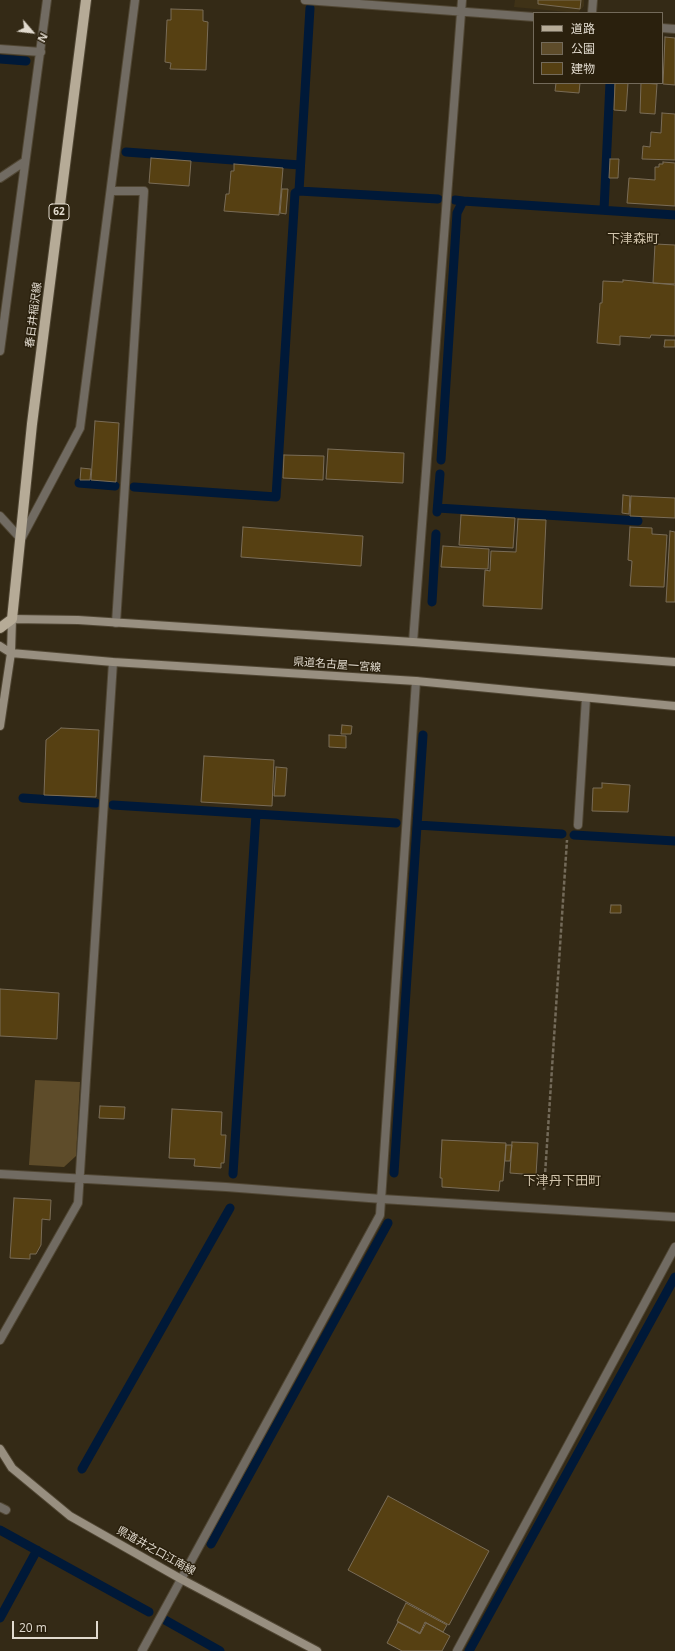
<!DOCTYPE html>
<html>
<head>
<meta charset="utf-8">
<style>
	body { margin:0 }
	#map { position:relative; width:675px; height:1651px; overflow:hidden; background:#342a16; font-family:"Open Sans","Noto Sans JP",sans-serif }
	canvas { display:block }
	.legend { position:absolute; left:533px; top:12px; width:130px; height:72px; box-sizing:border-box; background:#2a200d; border:1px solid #736a5a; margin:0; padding:5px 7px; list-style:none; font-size:12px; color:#e1dace }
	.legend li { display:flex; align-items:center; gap:8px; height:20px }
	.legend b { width:20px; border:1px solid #736a5a }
	.north { position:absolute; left:12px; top:12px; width:40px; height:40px; -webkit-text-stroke:3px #2a200d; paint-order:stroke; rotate:118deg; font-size:11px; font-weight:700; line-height:16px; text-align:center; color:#e1dace }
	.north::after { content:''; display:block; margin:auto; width:14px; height:18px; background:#e1dace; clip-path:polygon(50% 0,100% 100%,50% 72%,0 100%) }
	.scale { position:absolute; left:12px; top:1621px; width:86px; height:18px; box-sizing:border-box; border:2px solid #e1dace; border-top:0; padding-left:5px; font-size:12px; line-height:14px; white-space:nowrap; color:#e1dace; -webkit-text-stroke:3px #2a200d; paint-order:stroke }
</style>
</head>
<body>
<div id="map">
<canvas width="675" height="1651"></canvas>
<ul class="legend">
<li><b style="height:5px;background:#b6ab97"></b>道路</li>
<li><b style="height:11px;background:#5e4c2a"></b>公園</li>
<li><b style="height:11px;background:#564012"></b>建物</li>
</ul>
<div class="north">N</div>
<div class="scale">20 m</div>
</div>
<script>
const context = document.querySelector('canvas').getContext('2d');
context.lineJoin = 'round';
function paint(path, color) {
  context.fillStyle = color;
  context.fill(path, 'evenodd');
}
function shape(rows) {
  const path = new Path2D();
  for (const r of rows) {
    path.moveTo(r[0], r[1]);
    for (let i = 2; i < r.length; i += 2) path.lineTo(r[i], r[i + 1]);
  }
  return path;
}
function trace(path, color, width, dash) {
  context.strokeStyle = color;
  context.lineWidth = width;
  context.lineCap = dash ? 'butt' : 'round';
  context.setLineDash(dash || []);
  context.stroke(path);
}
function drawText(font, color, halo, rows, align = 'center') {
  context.font = font + ' "Open Sans","Noto Sans JP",sans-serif';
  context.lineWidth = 3;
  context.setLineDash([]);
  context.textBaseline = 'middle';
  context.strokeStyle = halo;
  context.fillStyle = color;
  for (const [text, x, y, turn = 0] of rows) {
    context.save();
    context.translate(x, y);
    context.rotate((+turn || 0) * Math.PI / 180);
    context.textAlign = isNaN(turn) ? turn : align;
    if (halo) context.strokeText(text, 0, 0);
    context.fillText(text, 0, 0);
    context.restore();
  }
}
paint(shape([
	[515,0,584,0,584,6,578,13,514,7]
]), '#3f3217');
paint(shape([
	[35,1080,80,1082,76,1156,64,1167,29,1165]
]), '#5e4c2a');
trace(shape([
	[310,8,299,191,438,199],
	[0,59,26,61],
	[126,152,300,165],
	[463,201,675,215],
	[604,210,610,83],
	[441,460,457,213,463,201,455,200],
	[79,483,115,486],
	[134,487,276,497,295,193,299,191],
	[438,508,638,521],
	[437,512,440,474],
	[432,602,436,534],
	[23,798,96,803],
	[113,805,256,814,233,1174],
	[256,814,396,823],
	[417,825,562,834],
	[574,835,675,841],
	[394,1173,423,735],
	[82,1469,230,1208],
	[0,1530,149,1612],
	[211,1544,388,1223],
	[0,1618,37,1550],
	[165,1620,220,1651],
	[469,1651,675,1277]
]), '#001938', 9);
const building = shape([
	[538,0,581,0,580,9,538,4,538,0],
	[171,9,203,10,203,21,208,22,206,70,170,69,171,63,165,62,167,20,171,20,171,9],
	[665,37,675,38,675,85,663,84,665,37],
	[556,83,580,83,579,93,555,91,556,83],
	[615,83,628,83,626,111,614,110,615,83],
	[641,83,657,84,655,114,640,113,641,83],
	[662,113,675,114,675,160,642,159,643,146,650,147,651,132,661,133,662,113],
	[151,158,191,161,189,186,149,183,151,158],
	[610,159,619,159,618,178,609,178,610,159],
	[663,162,675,163,675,206,627,203,629,178,655,180,655,167,659,167,659,164,663,164,663,162],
	[234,164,283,168,279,215,224,211,226,194,229,194,231,171,234,171,234,164],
	[282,189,288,189,286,214,280,213,282,189],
	[655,244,675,245,675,284,653,283,655,244],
	[623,280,675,285,675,336,651,335,650,338,620,336,620,345,597,343,600,303,602,303,603,281,623,282,623,280],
	[665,340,675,340,675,347,664,347,665,340],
	[95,421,119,423,116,482,91,480,95,421],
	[328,449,404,453,403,483,326,479,328,449],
	[284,455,324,456,323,480,283,478,284,455],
	[81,468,91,469,90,480,80,480,81,468],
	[623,495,630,496,629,514,622,513,623,495],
	[631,496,675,498,675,518,630,516,631,496],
	[461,515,515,518,513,548,459,545,461,515],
	[518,519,546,520,542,609,483,606,485,570,490,571,491,551,516,552,518,519],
	[243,527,363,536,361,566,241,557,243,527],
	[630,527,652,528,652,534,667,535,664,587,630,586,632,561,628,560,630,527],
	[670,531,675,532,675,602,666,602,670,531],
	[443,546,489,549,488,569,441,567,443,546],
	[342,725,352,726,351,734,341,734,342,725],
	[61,728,99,730,96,797,44,795,46,740,61,728],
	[329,735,346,736,346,748,329,747,329,735],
	[204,756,274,760,272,806,201,802,204,756],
	[276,767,287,768,285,796,274,796,276,767],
	[602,783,630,785,628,812,592,811,593,788,602,788,602,783],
	[611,905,621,905,621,913,610,913,611,905],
	[0,989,59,993,57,1039,0,1036,0,989],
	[100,1106,125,1107,124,1119,99,1118,100,1106],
	[172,1109,222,1112,221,1135,226,1135,224,1163,221,1163,221,1168,194,1166,195,1159,169,1158,172,1109],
	[442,1140,506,1143,503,1181,500,1181,499,1191,442,1187,442,1178,440,1178,442,1140],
	[512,1142,538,1143,536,1175,510,1173,512,1142],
	[506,1145,512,1145,510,1161,505,1161,506,1145],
	[14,1198,51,1200,50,1220,42,1219,41,1245,36,1254,30,1254,30,1259,10,1258,14,1198],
	[388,1496,489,1551,449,1625,348,1570,388,1496],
	[406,1603,447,1625,443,1632,425,1622,420,1633,397,1621,406,1603],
	[398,1622,420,1634,426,1623,450,1636,442,1651,402,1651,387,1643,398,1622]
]);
paint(building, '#564012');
trace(building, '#796c57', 1);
const minor = shape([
	[305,0,534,17],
	[592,13,593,0],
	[662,28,675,29],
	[0,49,41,52],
	[0,178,24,162],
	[111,191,144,191,116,623],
	[0,351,47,0],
	[0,516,21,539,80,428,135,0],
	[413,642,462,0],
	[578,825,586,698],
	[0,1174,226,1187,382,1199,675,1217],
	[0,1340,78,1203,113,662],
	[0,1507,6,1510],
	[142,1651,380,1215,416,681],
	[457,1651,675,1247]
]);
const secondary = shape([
	[0,646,11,653,113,662,416,681,675,706],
	[0,726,11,653,12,619,78,620,413,642,675,662],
	[0,1449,12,1468,70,1516,181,1579,317,1651]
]);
const primary = shape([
	[0,628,12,619,32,424,86,0]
]);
trace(minor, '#504633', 10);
trace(secondary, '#504633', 10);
trace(primary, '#504633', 12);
trace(shape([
	[544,1190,567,840]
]), '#736a59', 2.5, [4, 2]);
trace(minor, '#716b62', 8);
trace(secondary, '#988f80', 8);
trace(primary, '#b6ab97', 10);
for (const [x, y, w] of [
	[59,212,20]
]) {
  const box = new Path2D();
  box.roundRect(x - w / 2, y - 8, w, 16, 3);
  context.fillStyle = '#2a200d';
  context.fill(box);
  trace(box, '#e1dace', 1);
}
drawText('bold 10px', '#e1dace', null, [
	["62",59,212]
]);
drawText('11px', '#e1dace', '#2a200d', [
	["春日井稲沢線",34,315,-83],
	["県道名古屋一宮線",337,665,4],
	["県道井之口江南線",156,1551,29]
]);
drawText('13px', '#d2c5ad', '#2a200d', [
	["下津森町",633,239],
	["下津丹下田町",562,1181]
]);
</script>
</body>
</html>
